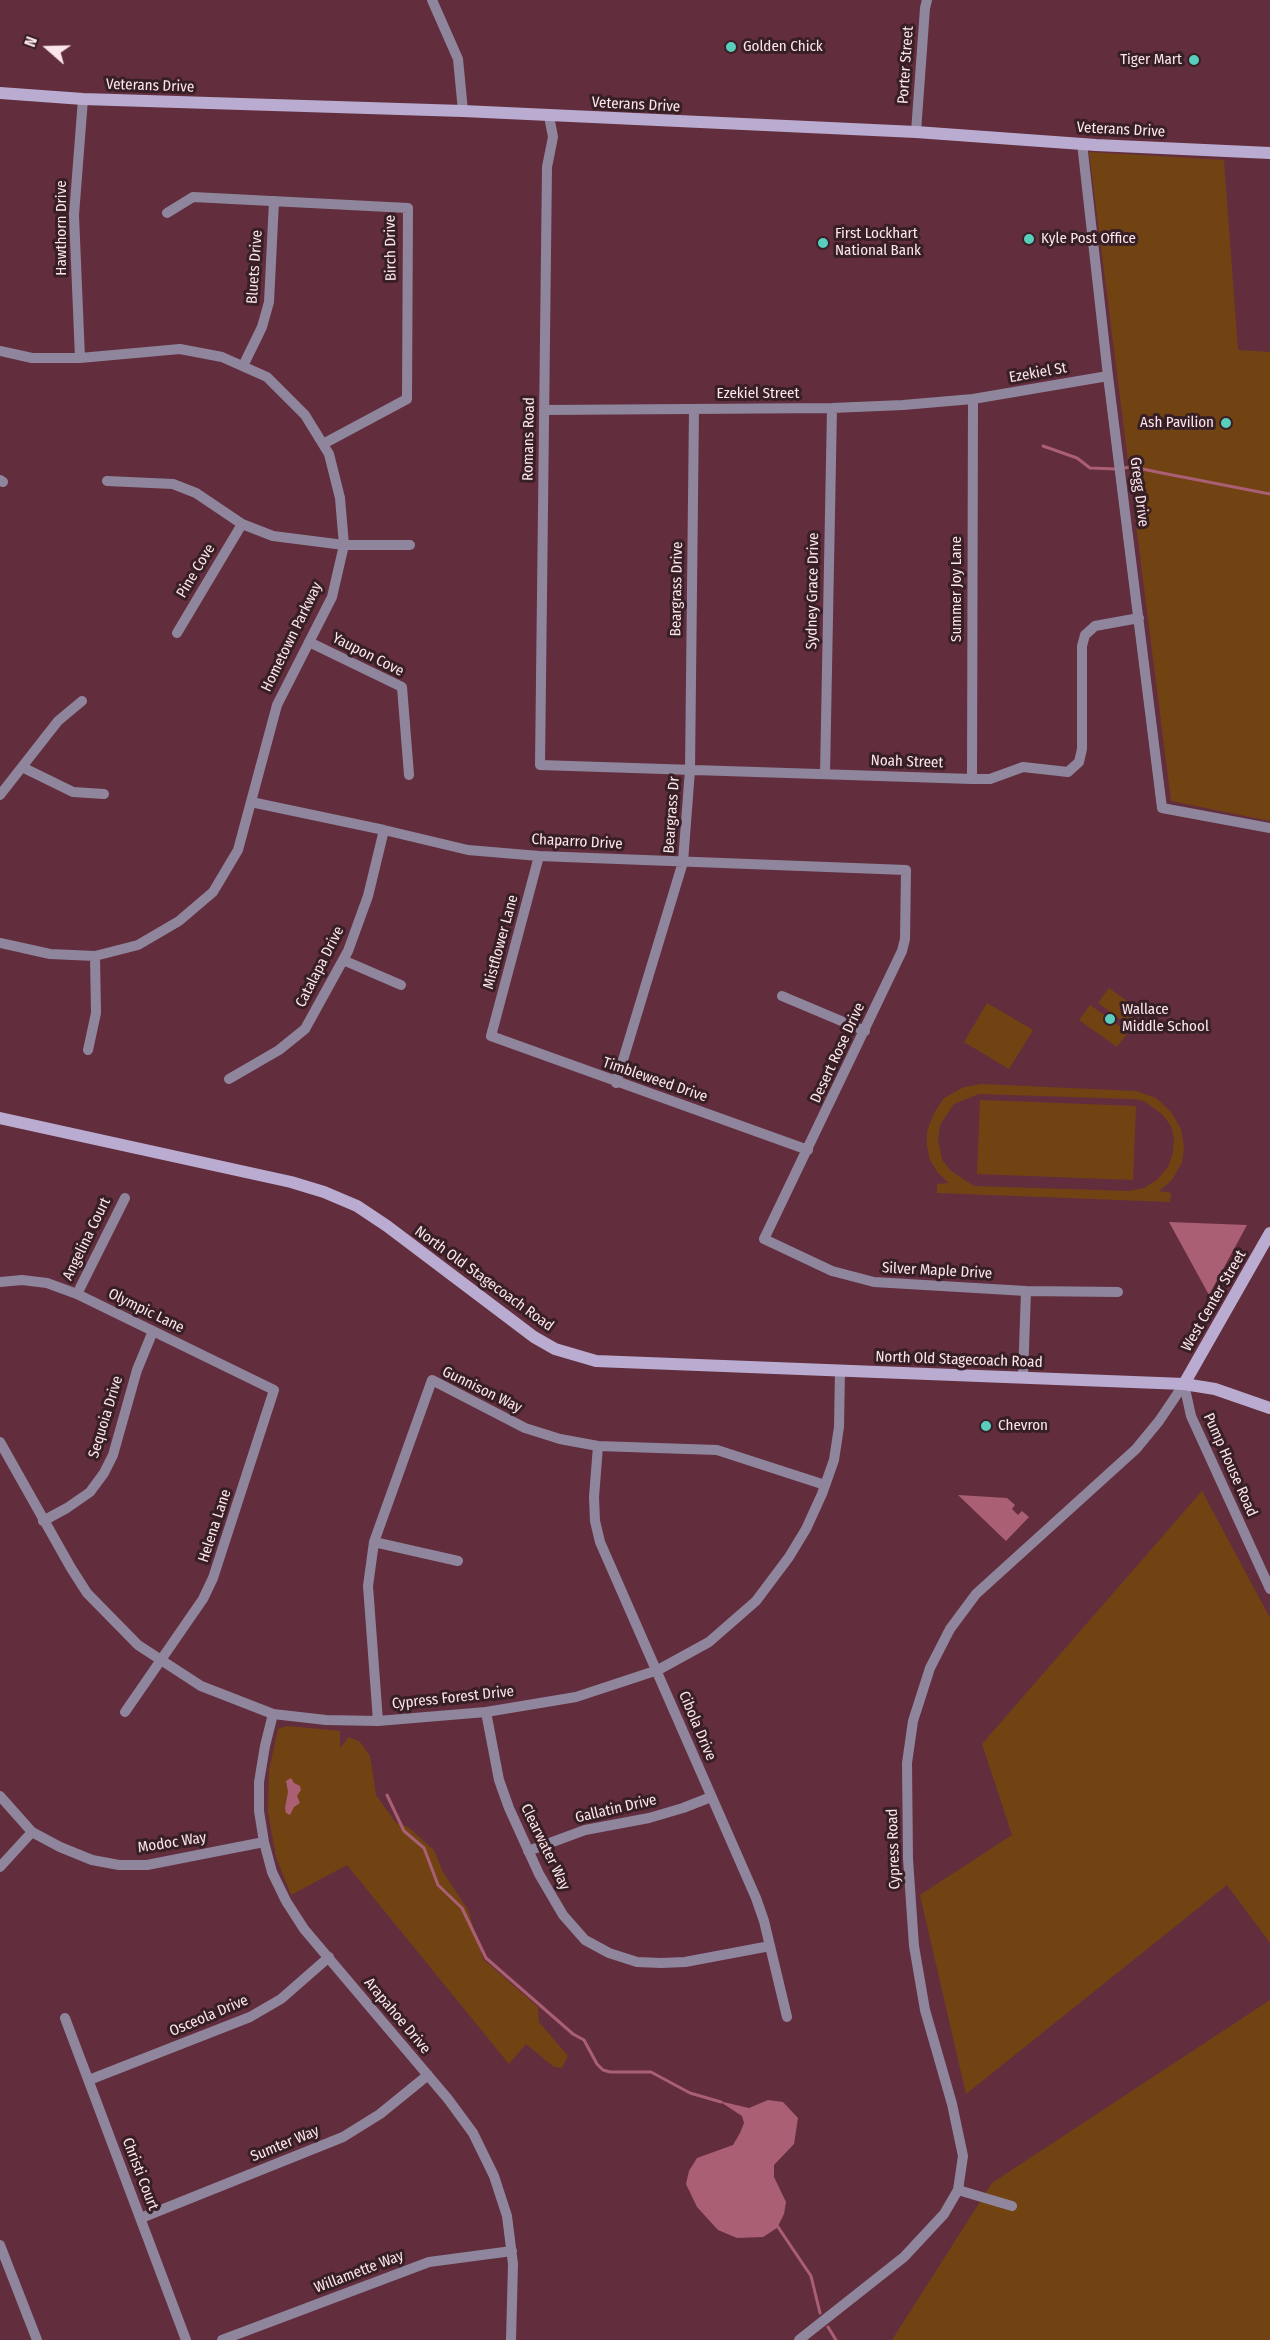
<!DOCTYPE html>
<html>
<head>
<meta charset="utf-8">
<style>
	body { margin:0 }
	#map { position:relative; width:1270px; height:2340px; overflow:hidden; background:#622e3e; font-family:"Fira Sans Condensed",sans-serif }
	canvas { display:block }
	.north { position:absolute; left:18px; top:18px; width:60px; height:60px; -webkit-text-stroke:4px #381f26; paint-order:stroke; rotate:290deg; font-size:16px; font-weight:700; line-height:24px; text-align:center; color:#fbe6eb }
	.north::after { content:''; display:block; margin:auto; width:21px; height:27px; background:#fbe6eb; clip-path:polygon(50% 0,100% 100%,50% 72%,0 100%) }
</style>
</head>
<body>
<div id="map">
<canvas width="1270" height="2340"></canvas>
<div class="north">N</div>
</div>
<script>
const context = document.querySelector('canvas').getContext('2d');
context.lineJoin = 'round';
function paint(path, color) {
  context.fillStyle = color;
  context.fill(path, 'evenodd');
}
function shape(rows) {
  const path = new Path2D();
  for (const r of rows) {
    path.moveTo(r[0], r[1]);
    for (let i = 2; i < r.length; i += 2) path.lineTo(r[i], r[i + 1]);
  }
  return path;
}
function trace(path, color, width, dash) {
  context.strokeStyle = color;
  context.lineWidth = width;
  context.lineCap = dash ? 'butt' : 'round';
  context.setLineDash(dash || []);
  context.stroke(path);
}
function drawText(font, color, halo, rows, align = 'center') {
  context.font = font + ' "Fira Sans Condensed",sans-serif';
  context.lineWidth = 6;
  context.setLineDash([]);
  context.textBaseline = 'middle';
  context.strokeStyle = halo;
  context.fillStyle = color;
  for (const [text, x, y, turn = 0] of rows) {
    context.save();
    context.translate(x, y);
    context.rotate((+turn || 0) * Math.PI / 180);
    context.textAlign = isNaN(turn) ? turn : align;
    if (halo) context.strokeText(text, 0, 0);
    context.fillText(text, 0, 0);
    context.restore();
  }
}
paint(shape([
	[1089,152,1224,160,1238,350,1270,352,1270,821,1171,801],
	[1109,988,1138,1009,1127,1024,1098,1003],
	[987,1003,1033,1030,1009,1069,964,1042],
	[1090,1005,1128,1032,1117,1047,1079,1020],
	[981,1084,1136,1091,1156,1098,1171,1112,1181,1129,1184,1148,1182,1162,1172,1180,1159,1191,1171,1193,1170,1202,937,1193,937,1184,949,1183,938,1173,930,1160,927,1146,927,1131,934,1113,944,1098,964,1087],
	[979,1094,1133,1099,1144,1101,1163,1115,1171,1126,1174,1138,1173,1153,1168,1167,1157,1180,1144,1188,1129,1191,974,1186,951,1171,942,1160,938,1139,940,1125,954,1104],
	[980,1100,1136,1106,1133,1180,977,1174],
	[1202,1491,1270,1618,1270,1943,1227,1885,966,2094,920,1895,1012,1835,982,1744],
	[287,1726,340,1731,340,1748,349,1737,360,1742,370,1756,376,1795,396,1823,408,1827,434,1850,443,1872,468,1910,483,1959,538,2007,539,2022,568,2056,562,2068,554,2067,526,2044,509,2064,347,1865,291,1895,276,1857,268,1812,269,1770,277,1734,278,1729],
	[1270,2000,1270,2340,892,2340,992,2183]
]), '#714313');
paint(shape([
	[1169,1222,1247,1225,1209,1295],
	[958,1495,1007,1498,1015,1505,1012,1509,1018,1515,1022,1511,1029,1517,1006,1541],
	[291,1778,294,1783,300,1786,301,1790,297,1796,300,1803,294,1807,290,1815,286,1813,285,1808,288,1792,286,1781],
	[768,2100,783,2102,798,2118,794,2144,774,2165,774,2177,786,2202,784,2214,777,2228,763,2237,737,2238,718,2230,697,2207,686,2184,689,2171,697,2158,733,2145,740,2133,744,2123,742,2116,719,2101,749,2108]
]), '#aa5f75');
trace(shape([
	[1043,446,1077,458,1090,468,1117,469],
	[1123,468,1133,467,1157,472,1270,494],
	[387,1795,404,1831,424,1848,438,1885,462,1908,486,1958,573,2034,584,2040,597,2064,603,2070,610,2072,651,2072,690,2093,721,2102],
	[776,2224,811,2276,820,2313],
	[828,2327,836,2340]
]), '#aa5f75', 3);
trace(shape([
	[432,0,458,59,463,111],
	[549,116,553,137,547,167,540,765,972,779,990,779,1023,767,1068,772,1079,762,1082,749,1082,646,1085,635,1095,626,1139,618],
	[916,132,925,8,927,0],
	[1082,143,1108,376,1162,808,1270,828],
	[167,213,193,197,408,208,407,399,323,444],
	[0,351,32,358,80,358,180,349,222,357,267,377,305,415,329,454,340,498,344,545,332,597,277,705,238,850,213,892,179,921,138,945,95,956,50,954,0,943],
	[80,358,74,215,83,99],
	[243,366,262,327,269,302,274,201],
	[544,410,832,408,903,405,973,399,1108,376],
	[0,480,3,482],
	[107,481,173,484,196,493,242,524,273,536,344,545,410,545],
	[177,633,242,524],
	[309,642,402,687,409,775],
	[22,767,73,792,104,794],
	[825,774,832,408],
	[972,779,973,399],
	[0,795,58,721,82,701],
	[251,802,384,830,468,850,539,856,906,870,905,939,902,951,764,1239,832,1271,874,1282,1026,1291,1118,1292],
	[539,856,491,1036,808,1150],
	[343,960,401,985],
	[782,996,865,1031],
	[88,1050,96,1013,95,956],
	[229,1079,279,1050,305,1029,348,951,368,896,384,830],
	[616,1083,683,862,690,770,694,409],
	[0,1282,22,1280,47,1283,77,1294,274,1390,213,1578,203,1599,125,1712],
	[77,1294,125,1198],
	[1023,1377,1026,1291],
	[1184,1384,1191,1416,1270,1589],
	[0,1442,71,1568,87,1593,138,1645,201,1686,273,1714,326,1720,378,1721,486,1712,576,1697,658,1670,709,1642,756,1601,789,1557,806,1529,822,1494,834,1460,839,1427,840,1370],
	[598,1446,594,1497,595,1521,600,1542,756,1898,764,1921,787,2017],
	[43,1521,67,1508,90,1492,104,1473,113,1455,137,1370,153,1331],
	[374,1542,458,1561],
	[486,1712,499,1780,509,1808,539,1874,563,1915,585,1940,609,1953,637,1962,661,1963,685,1962,770,1946],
	[273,1714,265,1746,259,1782,259,1811,264,1842,272,1872,286,1901,304,1929,448,2099,473,2133,494,2176,507,2216,513,2264,511,2340],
	[378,1721,368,1586,374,1542,432,1380,525,1428,560,1439,598,1446,717,1450,825,1485],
	[0,1796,32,1832,60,1847,92,1860,119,1865,147,1865,264,1842],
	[528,1851,585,1830,649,1818,683,1808,711,1797],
	[0,1867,32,1832],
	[65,2018,186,2340],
	[89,2080,250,2017,281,1999,329,1957],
	[958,2190,1012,2206],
	[141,2218,343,2137,380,2114,428,2075],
	[0,2245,37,2340],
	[222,2340,429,2262,512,2251],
	[799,2340,904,2257,944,2214,958,2190,963,2156,952,2104,925,2010,914,1946,908,1859,907,1763,913,1721,930,1668,950,1629,976,1594,1136,1449,1159,1421,1184,1384]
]), '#8f869d', 10);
trace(shape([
	[0,93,83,99,463,111,916,132,1096,145,1270,153],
	[0,1118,291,1182,324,1192,357,1206,387,1226,534,1337,555,1349,596,1361,1184,1384,1215,1389,1270,1408],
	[1184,1384,1270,1233]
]), '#baacd0', 12);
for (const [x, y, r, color] of [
	[731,47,6,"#5acebd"],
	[1194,60,6,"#5acebd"],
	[1029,239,6,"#5acebd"],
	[823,243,6,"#5acebd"],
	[1226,423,6,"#5acebd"],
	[1110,1019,6,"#5acebd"],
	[986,1426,6,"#5acebd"]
]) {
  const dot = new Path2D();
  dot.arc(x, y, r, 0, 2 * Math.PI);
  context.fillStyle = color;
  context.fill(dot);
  trace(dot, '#381f26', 2);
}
drawText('15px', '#fbe6eb', '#381f26', [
	["Golden Chick",743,47],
	["Tiger Mart",1182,60,"right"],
	["First Lockhart",835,234],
	["National Bank",835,251],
	["Kyle Post Office",1041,239],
	["Ash Pavilion",1214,423,"right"],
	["Wallace",1122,1010],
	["Middle School",1122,1027],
	["Chevron",998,1426]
], 'left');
drawText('15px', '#fbe6eb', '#381f26', [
	["Porter Street",906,65,-86],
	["Veterans Drive",150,86,2],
	["Veterans Drive",636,105,3],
	["Veterans Drive",1121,130,3],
	["Hawthorn Drive",62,228,-90],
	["Birch Drive",391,248,-91],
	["Bluets Drive",255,267,-86],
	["Ezekiel St",1038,373,-10],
	["Ezekiel Street",758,394],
	["Romans Road",529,439,-89],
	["Gregg Drive",1139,492,83],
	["Pine Cove",196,571,-59],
	["Beargrass Drive",677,589,-89],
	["Summer Joy Lane",957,589,-90],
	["Sydney Grace Drive",813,591,-89],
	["Hometown Parkway",292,637,-64],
	["Yaupon Cove",368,655,27],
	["Noah Street",907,762,2],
	["Beargrass Dr",672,815,-86],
	["Chaparro Drive",577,842,3],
	["Mistflower Lane",501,942,-75],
	["Catalapa Drive",320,967,-63],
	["Desert Rose Drive",838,1053,-65],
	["Timbleweed Drive",655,1080,19],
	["Angelina Court",87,1239,-64],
	["Silver Maple Drive",937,1271,3],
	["North Old Stagecoach Road",484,1279,36],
	["West Center Street",1214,1301,-60],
	["Olympic Lane",146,1311,26],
	["North Old Stagecoach Road",959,1360,2],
	["Gunnison Way",482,1390,26],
	["Sequoia Drive",106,1417,-73],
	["Pump House Road",1230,1465,66],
	["Helena Lane",215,1526,-72],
	["Cypress Forest Drive",453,1698,-6],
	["Cibola Drive",697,1726,67],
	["Gallatin Drive",616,1809,-13],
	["Modoc Way",172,1843,-9],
	["Clearwater Way",545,1847,64],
	["Cypress Road",894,1849,-92],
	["Osceola Drive",209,2016,-23],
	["Arapahoe Drive",397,2016,50],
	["Sumter Way",285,2144,-22],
	["Christi Court",140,2174,69],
	["Willamette Way",359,2272,-21]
]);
</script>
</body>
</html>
